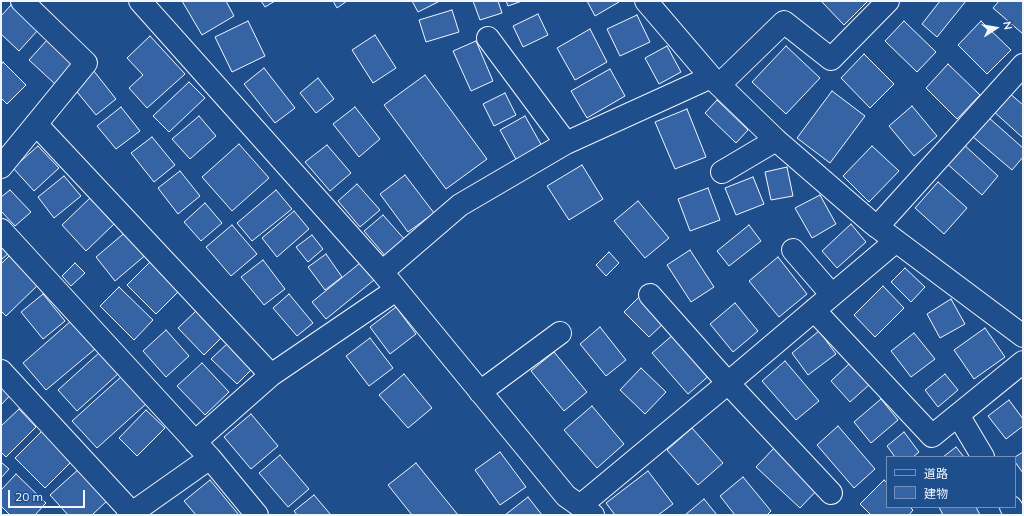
<!DOCTYPE html>
<html>
<head>
<meta charset="utf-8">
<style>
	body { margin:0 }
	#map { position:relative; width:1024px; height:516px; overflow:hidden; background:#1f4e8c; font-family:Mulish,"Noto Sans JP",sans-serif }
	canvas { display:block }
	.frame { position:absolute; inset:0; border:2px solid #f2f6ff; pointer-events:none }
	.legend { position:absolute; left:886px; top:456px; width:130px; height:52px; box-sizing:border-box; background:#1f4e8c; border:1px solid #7391ba; margin:0; padding:5px 7px; list-style:none; font-size:12px; color:#f2f6ff }
	.legend li { display:flex; align-items:center; gap:8px; height:20px }
	.legend b { width:20px; border:1px solid #7391ba }
	.north { position:absolute; left:976px; top:8px; width:40px; height:40px; -webkit-text-stroke:3px #1f4e8c; paint-order:stroke; rotate:78deg; font-size:11px; font-weight:700; line-height:16px; text-align:center; color:#f2f6ff }
	.north::after { content:''; display:block; margin:auto; width:14px; height:18px; background:#f2f6ff; clip-path:polygon(50% 0,100% 100%,50% 72%,0 100%) }
	.scale { position:absolute; left:8px; top:490px; width:77px; height:18px; box-sizing:border-box; border:2px solid #f2f6ff; border-top:0; padding-left:5px; font-size:12px; line-height:14px; white-space:nowrap; color:#f2f6ff; -webkit-text-stroke:3px #1f4e8c; paint-order:stroke }
</style>
</head>
<body>
<div id="map">
<canvas width="1024" height="516"></canvas>
<div class="frame"></div>
<ul class="legend">
<li><b style="height:5px;background:#1f4e8c"></b>道路</li>
<li><b style="height:11px;background:#3563a3"></b>建物</li>
</ul>
<div class="north">N</div>
<div class="scale">20 m</div>
</div>
<script>
const context = document.querySelector('canvas').getContext('2d');
context.lineJoin = 'round';
function paint(path, color) {
  context.fillStyle = color;
  context.fill(path, 'evenodd');
}
function shape(rows) {
  const path = new Path2D();
  for (const r of rows) {
    path.moveTo(r[0], r[1]);
    for (let i = 2; i < r.length; i += 2) path.lineTo(r[i], r[i + 1]);
  }
  return path;
}
function trace(path, color, width, dash) {
  context.strokeStyle = color;
  context.lineWidth = width;
  context.lineCap = dash ? 'butt' : 'round';
  context.setLineDash(dash || []);
  context.stroke(path);
}
const building = shape([
	[182,1,226,1,234,16,202,35,182,1],
	[261,1,275,1,265,7,261,1],
	[333,1,347,1,337,8,333,1],
	[412,1,440,1,418,12,412,1],
	[473,1,498,1,502,13,480,20,473,1],
	[506,1,522,1,508,6,506,1],
	[587,1,618,1,619,2,595,16,587,1],
	[821,1,868,1,844,25,821,1],
	[940,1,966,1,937,37,922,24,940,1],
	[999,1,1023,1,1023,34,993,8,999,1],
	[11,5,38,30,19,51,1,34,1,16,11,5],
	[452,10,459,32,426,42,419,20,452,10],
	[538,14,548,35,523,47,513,26,538,14],
	[637,15,650,42,620,56,607,29,637,15],
	[248,21,265,56,232,72,215,37,248,21],
	[904,21,936,52,917,72,885,41,904,21],
	[981,21,1011,50,987,74,958,45,981,21],
	[590,29,607,62,575,80,557,48,590,29],
	[375,35,396,68,373,83,352,50,375,35],
	[150,36,185,74,147,108,129,88,143,75,127,58,150,36],
	[48,39,74,63,55,84,29,60,48,39],
	[476,41,493,81,471,91,453,51,476,41],
	[667,46,681,72,659,84,645,58,667,46],
	[786,46,820,78,786,114,752,82,786,46],
	[864,54,894,84,870,108,841,78,864,54],
	[3,62,26,85,7,104,1,98,1,65,3,62],
	[948,64,980,95,957,119,926,88,948,64],
	[264,68,295,108,275,123,244,84,264,68],
	[610,69,625,96,587,118,571,91,610,69],
	[93,70,116,99,96,115,73,87,93,70],
	[425,75,487,159,446,189,384,105,425,75],
	[318,78,334,99,316,113,300,93,318,78],
	[189,82,205,98,169,132,153,116,189,82],
	[832,91,865,116,830,163,797,138,832,91],
	[1008,92,1023,105,1023,138,992,110,1008,92],
	[505,93,516,115,494,126,483,104,505,93],
	[717,100,748,130,736,143,705,113,717,100],
	[912,106,937,136,914,156,889,126,912,106],
	[121,107,140,131,116,149,97,126,121,107],
	[355,107,380,139,359,157,333,124,355,107],
	[687,109,706,157,675,169,655,122,687,109],
	[199,116,216,136,190,159,172,139,199,116],
	[525,116,542,146,517,161,500,130,525,116],
	[988,117,1023,148,1023,157,1012,170,972,136,988,117],
	[152,137,175,165,154,182,131,153,152,137],
	[962,143,998,176,982,195,944,161,962,143],
	[239,144,269,178,232,211,202,177,239,144],
	[327,145,351,173,330,191,305,162,327,145],
	[38,146,59,168,34,191,13,168,38,146],
	[872,146,899,171,869,202,843,176,872,146],
	[582,165,603,199,569,220,547,186,582,165],
	[787,167,793,196,771,200,765,172,787,167],
	[180,171,200,196,178,214,158,188,180,171],
	[405,175,434,213,408,232,380,194,405,175],
	[64,176,81,196,54,218,38,197,64,176],
	[753,177,764,204,736,215,725,188,753,177],
	[938,182,967,208,944,234,915,208,938,182],
	[357,184,380,210,360,227,338,201,357,184],
	[708,188,720,220,690,231,678,199,708,188],
	[10,190,31,212,15,226,1,211,1,197,10,190],
	[276,190,292,209,252,241,237,223,276,190],
	[820,195,836,224,812,238,795,208,820,195],
	[90,198,114,224,86,251,62,225,90,198],
	[638,201,669,238,645,258,614,221,638,201],
	[205,203,222,223,201,241,184,222,205,203],
	[294,211,309,229,277,257,262,238,294,211],
	[383,215,406,241,387,258,364,231,383,215],
	[851,224,866,242,837,268,822,251,851,224],
	[232,225,257,254,231,276,206,247,232,225],
	[749,225,761,241,729,266,717,251,749,225],
	[128,230,148,253,115,281,96,257,128,230],
	[312,235,323,249,308,262,296,247,312,235],
	[1,245,9,253,1,260,1,245],
	[690,250,714,287,691,302,667,265,690,250],
	[13,252,41,282,6,316,1,311,1,264,13,252],
	[609,252,619,263,606,276,596,265,609,252],
	[326,254,342,277,325,290,308,267,326,254],
	[778,257,807,294,779,317,749,281,778,257],
	[152,260,181,289,156,314,127,285,152,260],
	[263,260,285,289,264,305,241,277,263,260],
	[75,263,85,273,71,286,62,276,75,263],
	[360,263,374,280,326,319,312,302,360,263],
	[905,268,925,287,911,302,891,282,905,268],
	[883,286,904,308,875,337,854,315,883,286],
	[119,287,153,320,134,340,100,306,119,287],
	[43,294,65,321,43,339,21,312,43,294],
	[289,294,313,323,297,336,273,308,289,294],
	[639,297,664,323,649,337,624,312,639,297],
	[951,299,965,324,940,338,927,314,951,299],
	[735,303,758,331,733,352,710,324,735,303],
	[396,307,416,334,390,354,370,327,396,307],
	[196,311,222,337,204,355,178,328,196,311],
	[71,321,95,349,46,390,23,363,71,321],
	[600,327,626,360,606,376,580,344,600,327],
	[985,328,1005,357,974,379,954,350,985,328],
	[166,330,189,356,166,377,143,351,166,330],
	[819,331,836,354,808,375,792,353,819,331],
	[914,333,935,359,911,377,891,351,914,333],
	[674,334,711,374,688,394,652,353,674,334],
	[370,338,393,368,369,386,346,356,370,338],
	[230,341,255,366,237,384,211,359,230,341],
	[100,352,119,373,77,411,58,390,100,352],
	[554,352,587,392,564,411,531,371,554,352],
	[785,361,819,401,796,420,762,381,785,361],
	[851,362,870,384,850,402,831,381,851,362],
	[202,363,229,392,205,415,177,386,202,363],
	[641,368,666,392,645,414,620,390,641,368],
	[404,374,432,408,408,428,379,395,404,374],
	[945,374,958,390,938,407,925,390,945,374],
	[121,377,146,404,97,448,72,421,121,377],
	[1,380,13,392,1,405,1,380],
	[881,399,898,420,871,443,854,422,881,399],
	[1009,400,1023,419,1023,426,1006,439,988,416,1009,400],
	[592,406,624,444,597,468,564,430,592,406],
	[19,409,36,427,6,457,1,452,1,426,19,409],
	[146,410,165,428,137,456,119,438,146,410],
	[251,414,278,446,251,469,224,437,251,414],
	[838,426,875,469,854,488,817,445,838,426],
	[692,428,723,463,698,485,667,450,692,428],
	[43,430,73,460,45,488,15,458,43,430],
	[904,432,919,452,913,457,895,457,887,446,904,432],
	[775,447,819,488,800,508,756,467,775,447],
	[956,447,964,457,943,457,956,447],
	[500,452,526,487,500,505,475,470,500,452],
	[1023,452,1023,473,1015,462,1015,457,1023,452],
	[280,455,309,489,288,507,259,473,280,455],
	[1,462,9,469,1,478,1,462],
	[416,463,458,515,412,515,388,485,416,463],
	[80,468,108,500,92,515,68,515,50,495,80,468],
	[648,471,673,504,658,515,615,515,606,503,648,471],
	[16,474,46,503,35,515,10,515,1,506,1,490,16,474],
	[743,477,771,511,767,515,735,515,720,496,743,477],
	[210,480,239,515,196,515,184,501,210,480],
	[884,480,887,483,887,507,910,507,913,510,909,515,871,515,860,504,884,480],
	[314,495,331,515,297,515,294,511,314,495],
	[528,497,542,515,505,515,528,497],
	[704,499,717,515,685,515,704,499],
	[939,507,976,507,980,515,943,515,939,507]
]);
paint(building, '#3563a3');
trace(building, '#f2f6ff', 1);
const minor = shape([
	[140,1,382,272,566,496,593,515],
	[646,1,711,77,776,140,872,223,1023,336],
	[488,38,566,143],
	[719,85,784,22,831,59,888,1],
	[36,124,271,375],
	[1,167,86,63,22,1],
	[722,172,776,140],
	[877,227,1023,65],
	[1,230,210,458],
	[793,250,832,295],
	[382,272,460,205,566,143,711,77],
	[650,295,728,383,831,493],
	[814,310,932,436,1023,362],
	[1,371,132,513,128,515],
	[480,392,560,333],
	[958,415,983,457],
	[195,442,271,375,396,290],
	[580,506,728,383,896,241],
	[1011,507,1016,515],
	[132,513,210,458,257,515]
]);
trace(minor, '#f2f6ff', 24);
trace(minor, '#1f4e8c', 22);
</script>
</body>
</html>
